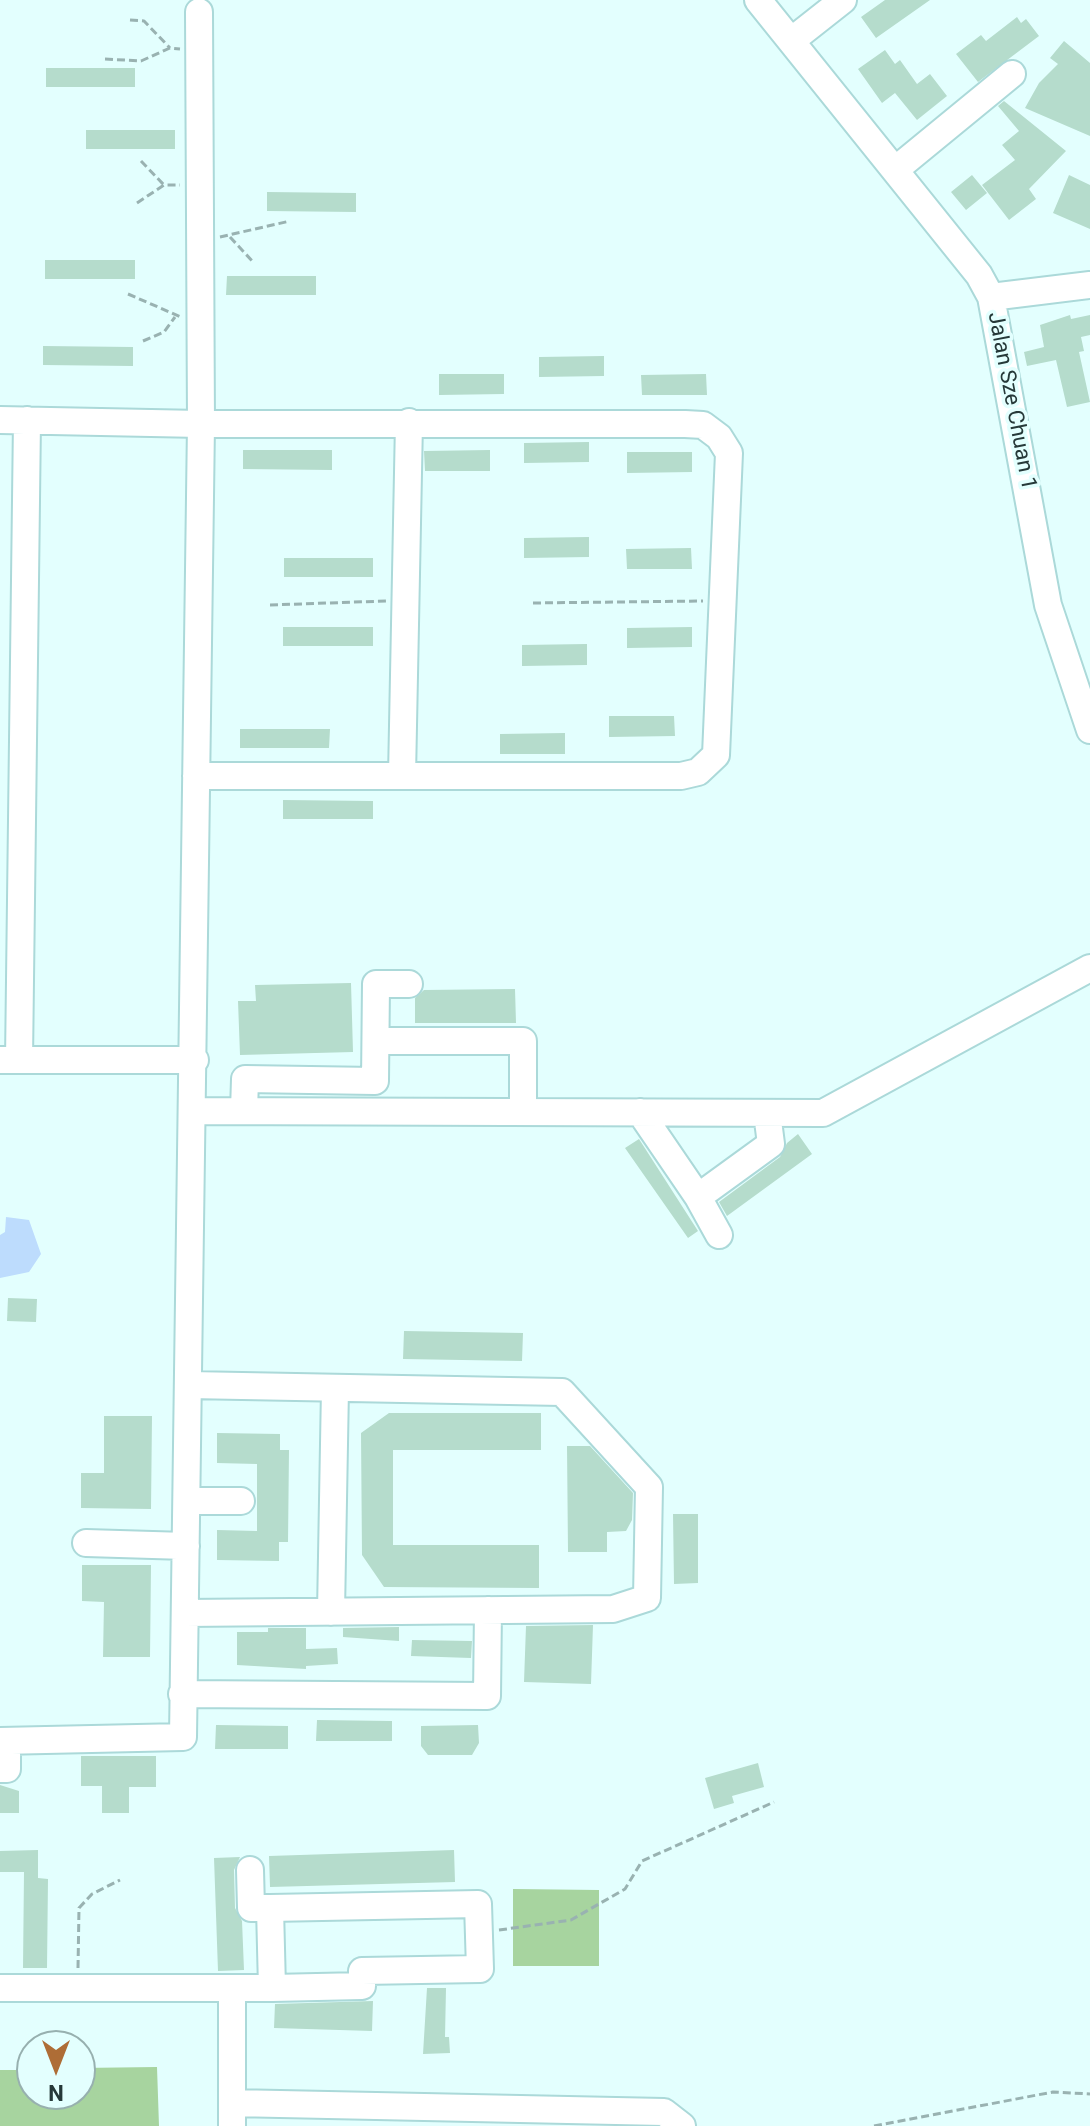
<!DOCTYPE html>
<html>
<head>
<meta charset="utf-8">
<style>
	body { margin:0 }
	#map { position:relative; width:1090px; height:2126px; overflow:hidden; background:#e3fffe; font-family:Roboto,sans-serif }
	canvas { display:block }
	.north { position:absolute; left:16px; top:2030px; width:80px; height:80px; box-sizing:border-box; background:#e3fffe; border:2px solid #97b0af; border-radius:50%; rotate:180deg; font-size:22px; font-weight:700; line-height:32px; text-align:center; color:#263939 }
	.north::after { content:''; display:block; margin:auto; width:28px; height:36px; background:#ae6d36; clip-path:polygon(50% 0,100% 100%,50% 72%,0 100%) }
</style>
</head>
<body>
<div id="map">
<canvas width="1090" height="2126"></canvas>
<div class="north">N</div>
</div>
<script>
const context = document.querySelector('canvas').getContext('2d');
context.lineJoin = 'round';
function paint(path, color) {
  context.fillStyle = color;
  context.fill(path, 'evenodd');
}
function shape(rows) {
  const path = new Path2D();
  for (const r of rows) {
    path.moveTo(r[0], r[1]);
    for (let i = 2; i < r.length; i += 2) path.lineTo(r[i], r[i + 1]);
  }
  return path;
}
function trace(path, color, width, dash) {
  context.strokeStyle = color;
  context.lineWidth = width;
  context.lineCap = dash ? 'butt' : 'round';
  context.setLineDash(dash || []);
  context.stroke(path);
}
function drawText(font, color, halo, rows, align = 'center') {
  context.font = font + ' Roboto,sans-serif';
  context.lineWidth = 7;
  context.setLineDash([]);
  context.textBaseline = 'middle';
  context.strokeStyle = halo;
  context.fillStyle = color;
  for (const [text, x, y, turn = 0] of rows) {
    context.save();
    context.translate(x, y);
    context.rotate((+turn || 0) * Math.PI / 180);
    context.textAlign = isNaN(turn) ? turn : align;
    if (halo) context.strokeText(text, 0, 0);
    context.fillText(text, 0, 0);
    context.restore();
  }
}
paint(shape([
	[513,1889,599,1890,599,1966,513,1966],
	[157,2067,159,2126,0,2126,0,2070,32,2070,32,2094,80,2094,80,2068]
]), '#a7d49f');
paint(shape([
	[6,1217,29,1220,41,1254,29,1272,0,1278,0,1235,5,1232]
]), '#bddcfd');
paint(shape([
	[885,0,930,0,876,38,861,17],
	[1017,17,1021,23,1026,19,1039,36,978,82,956,54,981,35,986,41],
	[1064,41,1090,63,1090,136,1025,108,1039,83,1058,64,1050,58],
	[885,50,895,64,900,60,917,84,930,74,947,96,917,120,895,93,882,103,858,69],
	[46,68,135,68,135,87,46,87],
	[1004,101,1066,151,1029,189,1036,199,1009,220,982,185,1015,160,1002,145,1019,131,998,106],
	[86,130,175,130,175,149,86,149],
	[972,175,987,193,966,210,951,192],
	[1069,175,1090,185,1090,229,1053,213],
	[267,192,356,193,356,212,267,211],
	[45,260,135,260,135,279,45,279],
	[227,276,316,276,316,295,226,295],
	[1070,315,1071,319,1090,315,1090,335,1081,337,1084,351,1079,352,1090,402,1067,407,1056,360,1027,366,1024,352,1044,347,1040,325],
	[43,346,133,347,133,366,43,365],
	[604,356,604,376,539,377,539,357],
	[439,374,504,374,504,394,439,395],
	[706,374,707,395,642,395,641,375],
	[589,442,589,462,524,463,524,443],
	[243,450,332,450,332,470,243,469],
	[490,450,490,471,425,471,424,451],
	[627,452,692,452,692,472,627,473],
	[589,537,589,557,524,558,524,538],
	[691,548,692,569,627,569,626,549],
	[284,558,373,558,373,577,284,577],
	[283,627,373,627,373,646,283,646],
	[692,627,692,647,627,648,627,628],
	[587,644,587,665,522,666,522,645],
	[609,716,674,716,675,736,609,737],
	[240,729,330,729,329,748,240,748],
	[565,733,565,754,500,754,500,734],
	[283,800,373,801,373,819,283,819],
	[351,983,353,1052,240,1055,238,1001,256,1001,255,985],
	[515,989,516,1023,415,1023,415,998,424,990],
	[798,1134,812,1154,727,1216,719,1202,780,1157,787,1143],
	[639,1139,698,1231,688,1238,625,1148],
	[8,1298,37,1299,36,1322,7,1321],
	[404,1331,523,1333,522,1361,403,1359],
	[389,1413,541,1413,541,1450,393,1450,393,1545,539,1545,539,1588,384,1587,362,1555,361,1433],
	[104,1416,152,1416,151,1509,81,1508,81,1473,104,1473],
	[217,1433,280,1434,280,1450,289,1450,288,1542,279,1542,279,1561,217,1560,217,1530,257,1531,257,1464,217,1463],
	[567,1446,590,1446,633,1493,632,1520,626,1531,607,1532,607,1552,568,1552],
	[673,1514,698,1514,698,1583,674,1584],
	[82,1565,151,1565,150,1657,103,1657,104,1602,82,1601],
	[593,1625,591,1684,524,1682,526,1626],
	[399,1627,399,1641,343,1637,343,1628],
	[268,1628,306,1628,306,1649,337,1648,338,1664,306,1666,306,1669,237,1665,237,1632,268,1632],
	[412,1640,472,1641,471,1658,411,1656],
	[317,1720,392,1721,392,1741,316,1741],
	[216,1725,288,1726,288,1749,215,1749],
	[478,1725,479,1743,472,1755,428,1755,421,1746,421,1726],
	[81,1756,156,1756,156,1787,129,1787,129,1813,102,1813,102,1786,81,1786],
	[758,1763,764,1787,732,1796,734,1803,714,1809,705,1778],
	[0,1785,19,1791,19,1813,0,1813],
	[38,1850,38,1878,48,1879,47,1968,23,1968,24,1872,0,1872,0,1851],
	[454,1850,455,1882,270,1887,269,1856],
	[240,1857,234,1870,235,1908,242,1921,244,1970,218,1971,214,1858],
	[427,1988,446,1988,445,2037,449,2037,450,2053,423,2054],
	[373,2001,372,2031,274,2028,275,2004]
]), '#b5dccc');
const minor = shape([
	[758,0,979,275,991,297,1048,605,1090,730],
	[791,41,843,0],
	[895,170,1012,74],
	[991,297,1090,285],
	[0,420,201,424,685,424,703,425,719,437,729,453,716,755,698,772,681,776,196,776],
	[402,776,409,422],
	[376,1041,523,1041,523,1111],
	[0,1060,195,1060],
	[19,1060,27,420],
	[194,1111,823,1113,1090,968],
	[244,1111,245,1079,375,1081,376,984,409,984],
	[640,1112,698,1197,771,1144,767,1113],
	[698,1197,719,1235],
	[187,1501,241,1501],
	[86,1543,186,1546],
	[331,1612,335,1388],
	[185,1613,613,1609,647,1598,649,1487,562,1392,189,1385],
	[182,1694,487,1696,488,1610],
	[0,1741,183,1737,201,424,199,12],
	[0,1769,7,1769,7,1741],
	[250,1870,251,1908,270,1908],
	[0,1988,272,1988,362,1986,362,1971,480,1969,478,1904,270,1908,272,1988],
	[232,2103,664,2112,682,2126],
	[232,2126,232,1988]
]);
trace(minor, '#abd9d9', 30);
trace(shape([
	[130,20,144,21,170,48],
	[105,59,141,61,170,48,180,49],
	[141,161,164,185],
	[137,203,164,185,180,185],
	[220,237,290,221],
	[230,237,254,263],
	[128,294,181,317],
	[143,341,164,332,175,317],
	[533,603,703,601],
	[270,605,386,601],
	[499,1930,571,1920,625,1889,642,1861,774,1802],
	[78,1968,79,1908,92,1894,120,1880],
	[874,2126,1053,2092,1090,2094]
]), '#99b2b1', 3, [8, 4]);
trace(minor, '#fff', 26);
drawText('22px', '#263939', '#e3fffe', [
	["Jalan Sze Chuan 1",1011,401,79]
]);
</script>
</body>
</html>
